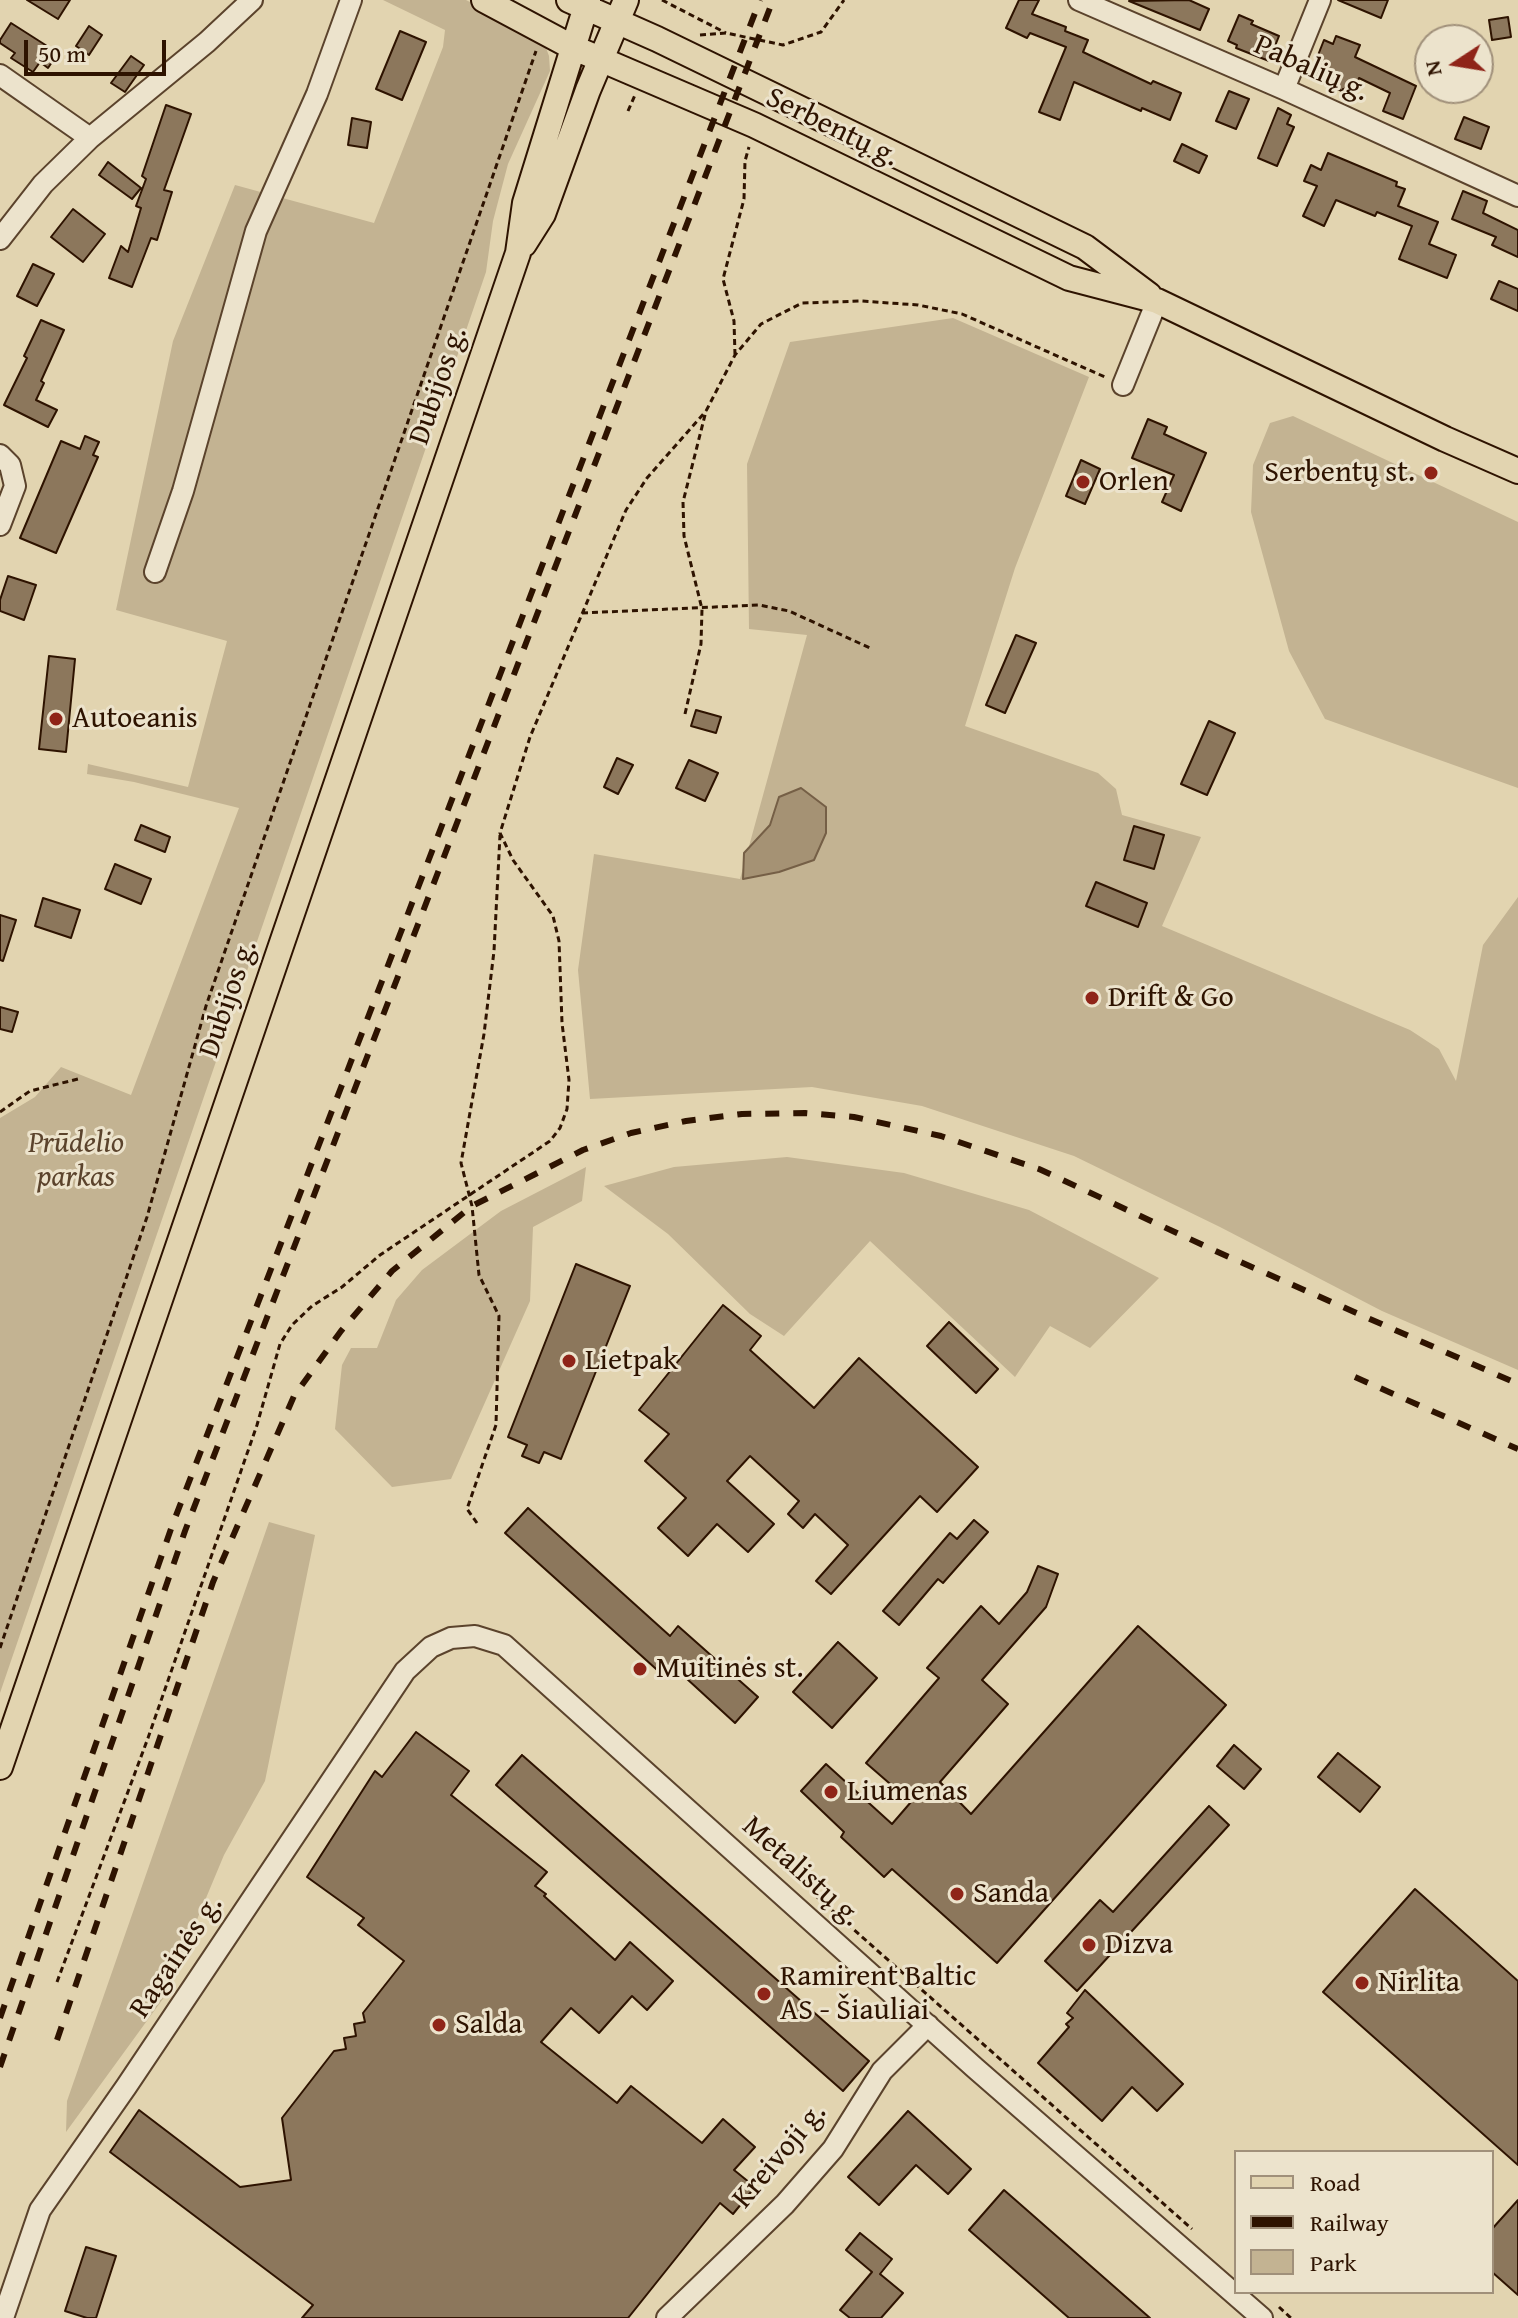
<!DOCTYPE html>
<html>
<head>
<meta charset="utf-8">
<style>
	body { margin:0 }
	#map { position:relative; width:1518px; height:2318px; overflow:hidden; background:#e2d4b0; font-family:"Gentium Book Plus",serif }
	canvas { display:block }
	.legend { position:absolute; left:1234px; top:2150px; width:260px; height:144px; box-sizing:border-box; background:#ece3cc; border:2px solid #a0907a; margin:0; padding:10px 14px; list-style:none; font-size:24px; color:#2e1300 }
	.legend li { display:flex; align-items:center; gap:16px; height:40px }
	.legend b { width:40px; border:2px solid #a0907a }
	.north { position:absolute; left:1414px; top:24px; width:80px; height:80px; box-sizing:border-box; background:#ece3cc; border:2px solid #a0907a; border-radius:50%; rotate:258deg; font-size:22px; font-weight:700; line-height:32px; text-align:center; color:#2e1300 }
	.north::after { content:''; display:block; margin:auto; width:28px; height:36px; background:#8f2418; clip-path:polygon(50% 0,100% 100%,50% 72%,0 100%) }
	.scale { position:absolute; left:24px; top:40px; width:142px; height:36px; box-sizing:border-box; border:4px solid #2e1300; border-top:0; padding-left:10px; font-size:24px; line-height:28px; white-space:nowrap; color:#2e1300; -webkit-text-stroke:6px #ece3cc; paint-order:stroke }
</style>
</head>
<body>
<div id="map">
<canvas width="1518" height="2318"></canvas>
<ul class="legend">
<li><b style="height:10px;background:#e2d4b0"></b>Road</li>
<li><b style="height:10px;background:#2e1300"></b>Railway</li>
<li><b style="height:22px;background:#c3b392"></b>Park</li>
</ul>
<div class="north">N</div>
<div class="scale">50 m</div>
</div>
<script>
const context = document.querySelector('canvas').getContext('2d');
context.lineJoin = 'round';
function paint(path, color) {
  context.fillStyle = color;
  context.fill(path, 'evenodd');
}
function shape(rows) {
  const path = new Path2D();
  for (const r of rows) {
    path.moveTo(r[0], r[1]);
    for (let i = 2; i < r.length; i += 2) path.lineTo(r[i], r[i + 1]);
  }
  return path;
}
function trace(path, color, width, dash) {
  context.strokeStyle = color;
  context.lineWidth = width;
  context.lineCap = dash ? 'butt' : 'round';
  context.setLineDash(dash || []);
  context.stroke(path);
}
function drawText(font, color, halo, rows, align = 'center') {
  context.font = font + ' "Gentium Book Plus",serif';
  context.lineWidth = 6;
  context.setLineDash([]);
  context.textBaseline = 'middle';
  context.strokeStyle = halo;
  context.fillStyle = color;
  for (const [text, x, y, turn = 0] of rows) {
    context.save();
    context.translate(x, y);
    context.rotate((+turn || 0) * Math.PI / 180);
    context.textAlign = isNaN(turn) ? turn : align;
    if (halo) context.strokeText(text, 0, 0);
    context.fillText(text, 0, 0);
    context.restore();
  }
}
paint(shape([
	[383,0,466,0,534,34,545,45,549,56,550,71,508,164,493,221,486,272,0,1693,0,1118,35,1097,61,1067,131,1095,239,808,134,782,87,774,88,764,188,787,227,641,116,610,173,341,235,185,374,223,443,47,445,30],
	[953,318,1089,377,1015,568,965,726,1098,773,1116,789,1122,815,1201,837,1162,926,1410,1030,1439,1049,1456,1081,1483,945,1518,897,1518,1370,1382,1311,1220,1227,1074,1156,922,1106,812,1087,590,1099,578,970,594,854,740,879,807,635,749,629,747,464,790,342],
	[1293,416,1518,522,1518,788,1325,719,1289,651,1251,512,1253,465,1270,423],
	[787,1157,904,1173,1029,1210,1159,1278,1090,1348,1050,1326,1015,1377,870,1241,784,1336,750,1314,668,1234,604,1186,674,1167],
	[586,1167,582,1201,533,1227,530,1301,451,1479,392,1487,335,1429,342,1365,351,1348,377,1348,396,1300,422,1270,501,1211],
	[269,1522,315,1535,265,1781,224,1855,165,1996,66,2132,67,2101]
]), '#c3b392');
const water = shape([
	[801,788,826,807,826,833,814,860,779,872,743,879,744,853,770,825,779,797,801,788]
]);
paint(water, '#a59274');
trace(water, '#755f46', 2);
const building = shape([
	[27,0,70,0,58,19,27,0],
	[1019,0,1039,0,1032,14,1066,27,1065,31,1088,40,1083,52,1151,84,1153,81,1181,93,1170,120,1142,108,1141,111,1074,82,1060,120,1039,112,1066,47,1030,33,1027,38,1006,28,1019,0],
	[1189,0,1209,9,1200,30,1129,1,1189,0],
	[1338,0,1388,0,1381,18,1338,0],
	[1239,15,1253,21,1251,24,1279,36,1269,61,1236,48,1237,45,1228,41,1239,15],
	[1508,17,1511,37,1492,40,1489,20,1508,17],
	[11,23,58,53,48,68,40,62,33,72,11,58,15,53,0,43,0,40,11,23],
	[89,26,102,35,89,55,76,46,89,26],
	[400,31,426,42,402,100,376,89,400,31],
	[1336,36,1360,45,1355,57,1416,86,1403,119,1383,111,1390,93,1359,78,1353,93,1343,89,1342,91,1309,78,1324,40,1333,44,1336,36],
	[131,56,144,65,125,92,111,83,131,56],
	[1229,91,1249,99,1236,129,1216,121,1229,91],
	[166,105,191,114,164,190,172,192,157,240,151,238,132,287,109,278,121,246,128,252,141,208,136,206,146,179,142,176,166,105],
	[1278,108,1291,115,1287,124,1294,127,1277,166,1258,158,1278,108],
	[1464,117,1489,127,1481,149,1455,139,1464,117],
	[352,118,371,122,367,148,348,145,352,118],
	[1182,144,1207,156,1199,173,1174,161,1182,144],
	[1328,153,1397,182,1396,186,1405,189,1398,206,1438,222,1429,244,1456,255,1447,278,1399,259,1412,226,1377,212,1375,216,1336,200,1324,226,1303,216,1317,186,1304,181,1311,165,1321,170,1328,153],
	[108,162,141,188,132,199,99,175,108,162],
	[1463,191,1487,201,1483,213,1518,230,1518,257,1492,245,1496,237,1452,219,1463,191],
	[73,209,105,234,83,262,51,237,73,209],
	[33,264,54,274,37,306,17,296,33,264],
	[1499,281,1518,289,1518,311,1491,299,1499,281],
	[41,320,64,330,41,381,44,383,36,400,57,410,48,427,4,405,27,358,24,356,41,320],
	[1148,419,1167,427,1164,434,1206,453,1181,511,1162,502,1174,475,1132,458,1148,419],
	[85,436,99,442,93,455,98,457,56,553,20,538,61,441,80,449,85,436],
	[1081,460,1100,469,1085,504,1066,496,1081,460],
	[8,576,36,585,24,620,0,611,0,600,8,576],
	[1016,635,1036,643,1005,713,986,705,1016,635],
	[49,656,75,659,66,752,39,749,49,656],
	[696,710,721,717,716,733,691,726,696,710],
	[1209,721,1235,733,1207,795,1181,784,1209,721],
	[617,758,633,765,618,794,604,787,617,758],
	[689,760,718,773,705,801,676,788,689,760],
	[141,825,170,837,165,852,135,840,141,825],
	[1134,826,1164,835,1154,869,1124,860,1134,826],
	[115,864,151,879,141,904,105,889,115,864],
	[1096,882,1147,903,1138,927,1086,906,1096,882],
	[43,898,80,910,71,938,35,926,43,898],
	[0,915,16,920,3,961,0,960,0,915],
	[0,1007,18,1012,12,1032,0,1029,0,1007],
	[576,1264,630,1286,561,1459,544,1452,539,1463,522,1456,527,1445,508,1437,576,1264],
	[723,1305,761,1336,750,1350,814,1408,859,1358,978,1467,937,1512,920,1496,831,1594,816,1581,848,1545,815,1514,803,1528,788,1514,799,1501,750,1456,727,1481,774,1524,748,1552,717,1524,688,1556,658,1528,686,1498,645,1461,669,1434,639,1410,723,1305],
	[949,1322,998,1369,976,1393,927,1346,949,1322],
	[528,1508,670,1636,678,1626,758,1697,735,1723,674,1667,665,1677,505,1533,528,1508],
	[974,1520,988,1532,943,1583,938,1579,899,1625,883,1611,950,1533,957,1539,974,1520],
	[1038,1566,1058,1574,1046,1607,982,1680,1008,1704,940,1782,971,1814,1138,1626,1226,1705,997,1963,892,1869,884,1877,841,1837,844,1832,801,1791,826,1764,892,1824,911,1802,866,1763,939,1678,927,1668,981,1606,999,1624,1027,1592,1038,1566],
	[838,1642,877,1678,832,1728,793,1692,838,1642],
	[416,1732,469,1771,451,1795,547,1872,535,1886,546,1894,544,1896,615,1960,630,1942,673,1981,647,2010,632,1996,599,2033,571,2008,541,2042,617,2103,631,2086,702,2143,723,2119,755,2147,734,2170,755,2187,733,2214,720,2203,628,2318,302,2318,313,2305,110,2152,139,2110,240,2187,291,2180,282,2118,334,2051,346,2049,344,2038,356,2036,354,2024,365,2022,363,2013,404,1961,358,1925,364,1918,307,1877,375,1771,382,1777,416,1732],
	[1234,1745,1261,1769,1244,1789,1217,1766,1234,1745],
	[1338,1753,1380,1787,1360,1812,1318,1777,1338,1753],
	[522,1755,869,2061,843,2091,496,1785,522,1755],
	[1209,1806,1229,1825,1077,1991,1045,1961,1100,1900,1113,1912,1209,1806],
	[1415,1889,1518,1981,1518,2165,1323,1992,1415,1889],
	[1085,1990,1183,2084,1157,2111,1132,2087,1102,2121,1038,2063,1069,2027,1066,2024,1073,2018,1067,2013,1085,1990],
	[908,2111,971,2169,948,2194,916,2165,879,2205,848,2177,908,2111],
	[1004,2190,1150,2318,1069,2318,969,2230,1004,2190],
	[1518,2200,1518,2295,1492,2272,1492,2229,1518,2200],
	[860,2233,892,2259,880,2274,903,2293,881,2318,850,2318,840,2310,872,2272,846,2250,860,2233],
	[86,2247,116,2256,96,2318,87,2318,65,2311,86,2247]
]);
paint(building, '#8c775c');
trace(building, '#2e1300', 2);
const minor = shape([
	[1079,0,1284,89,1518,196],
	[0,75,90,138],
	[1284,89,1320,0],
	[0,239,43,184,90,138,207,42,252,0],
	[1123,385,1157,301],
	[0,455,10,465,15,486,0,525],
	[155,572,183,491,256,231,317,94,351,0],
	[3,2318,40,2210,126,2087,405,1671,431,1647,451,1638,475,1636,504,1645,975,2068,1262,2318],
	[667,2318,785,2204,833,2149,882,2071,928,2025]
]);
const major = shape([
	[484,0,572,47,754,125,1069,278,1157,301,1445,439,1518,471],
	[569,0,657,39,1085,247,1149,295],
	[524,244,543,214,588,90,626,0],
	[0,1767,518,253,525,203,588,0]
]);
trace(minor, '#5b432c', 24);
trace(major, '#2e1300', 28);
trace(shape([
	[662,0,726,33],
	[700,35,726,33,783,45,821,32,844,0],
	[628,111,635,95],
	[735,355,734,321,723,279,744,199,745,161,749,147],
	[582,613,759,605,789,611,870,648],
	[685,714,701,644,702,609,684,536,683,502,706,411,735,355,761,324,802,303,862,301,918,305,962,314,1105,377],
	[0,1112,30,1091,78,1079],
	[477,1523,467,1509,496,1425,499,1316,479,1275,472,1206,461,1163,484,1034,494,951,500,835],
	[0,1648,147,1217,206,1006,536,51],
	[817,1897,1192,2229],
	[57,1982,148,1738,257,1425,280,1344,292,1325,312,1306,342,1287,380,1255,550,1141,560,1128,567,1109,569,1080,562,1023,559,941,553,916,513,860,500,833,530,737,626,510,647,478,706,411],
	[1279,2307,1291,2318]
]), '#2e1300', 3, [6, 4]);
trace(minor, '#ece3cc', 20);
trace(major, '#e2d4b0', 24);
trace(shape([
	[1355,1377,1518,1449],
	[0,2018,172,1526,760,0],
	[57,2040,213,1582,294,1396,341,1331,392,1271,472,1206,583,1150,631,1133,686,1121,742,1114,805,1113,854,1117,941,1136,1039,1169,1220,1253,1518,1384],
	[0,2067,185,1531,773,0]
]), '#2e1300', 6, [14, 14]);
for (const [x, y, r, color] of [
	[1431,473,8,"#8f2418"],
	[1083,482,8,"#8f2418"],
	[56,719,8,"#8f2418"],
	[1092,998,8,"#8f2418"],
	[569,1361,8,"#8f2418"],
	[640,1669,8,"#8f2418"],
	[831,1792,8,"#8f2418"],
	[957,1894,8,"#8f2418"],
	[1089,1945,8,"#8f2418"],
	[1362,1983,8,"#8f2418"],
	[764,1994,8,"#8f2418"],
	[439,2025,8,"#8f2418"]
]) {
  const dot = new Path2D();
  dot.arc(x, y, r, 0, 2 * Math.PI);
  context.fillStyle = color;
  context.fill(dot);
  trace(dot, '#ece3cc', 3);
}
drawText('30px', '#2e1300', '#ece3cc', [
	["Pabalių g.",1311,69,24],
	["Serbentų g.",832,128,26],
	["Dubijos g.",439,386,-71],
	["Dubijos g.",229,999,-71],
	["Metalistų g.",801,1872,42],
	["Ragainės g.",177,1957,-56],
	["Kreivoji g.",780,2156,-50]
]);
drawText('30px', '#2e1300', '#ece3cc', [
	["Serbentų st.",1415,473,"right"],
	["Orlen",1099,482],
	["Autoeanis",72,719],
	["Drift & Go",1108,998],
	["Lietpak",585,1361],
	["Muitinės st.",656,1669],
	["Liumenas",847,1792],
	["Sanda",973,1894],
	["Dizva",1105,1945],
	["Ramirent Baltic",780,1977],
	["AS - Šiauliai",780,2011],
	["Nirlita",1378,1983],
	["Salda",455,2025]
], 'left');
drawText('italic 30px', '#5b432c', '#ece3cc', [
	["Prūdelio",76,1144],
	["parkas",76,1178]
]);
</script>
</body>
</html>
